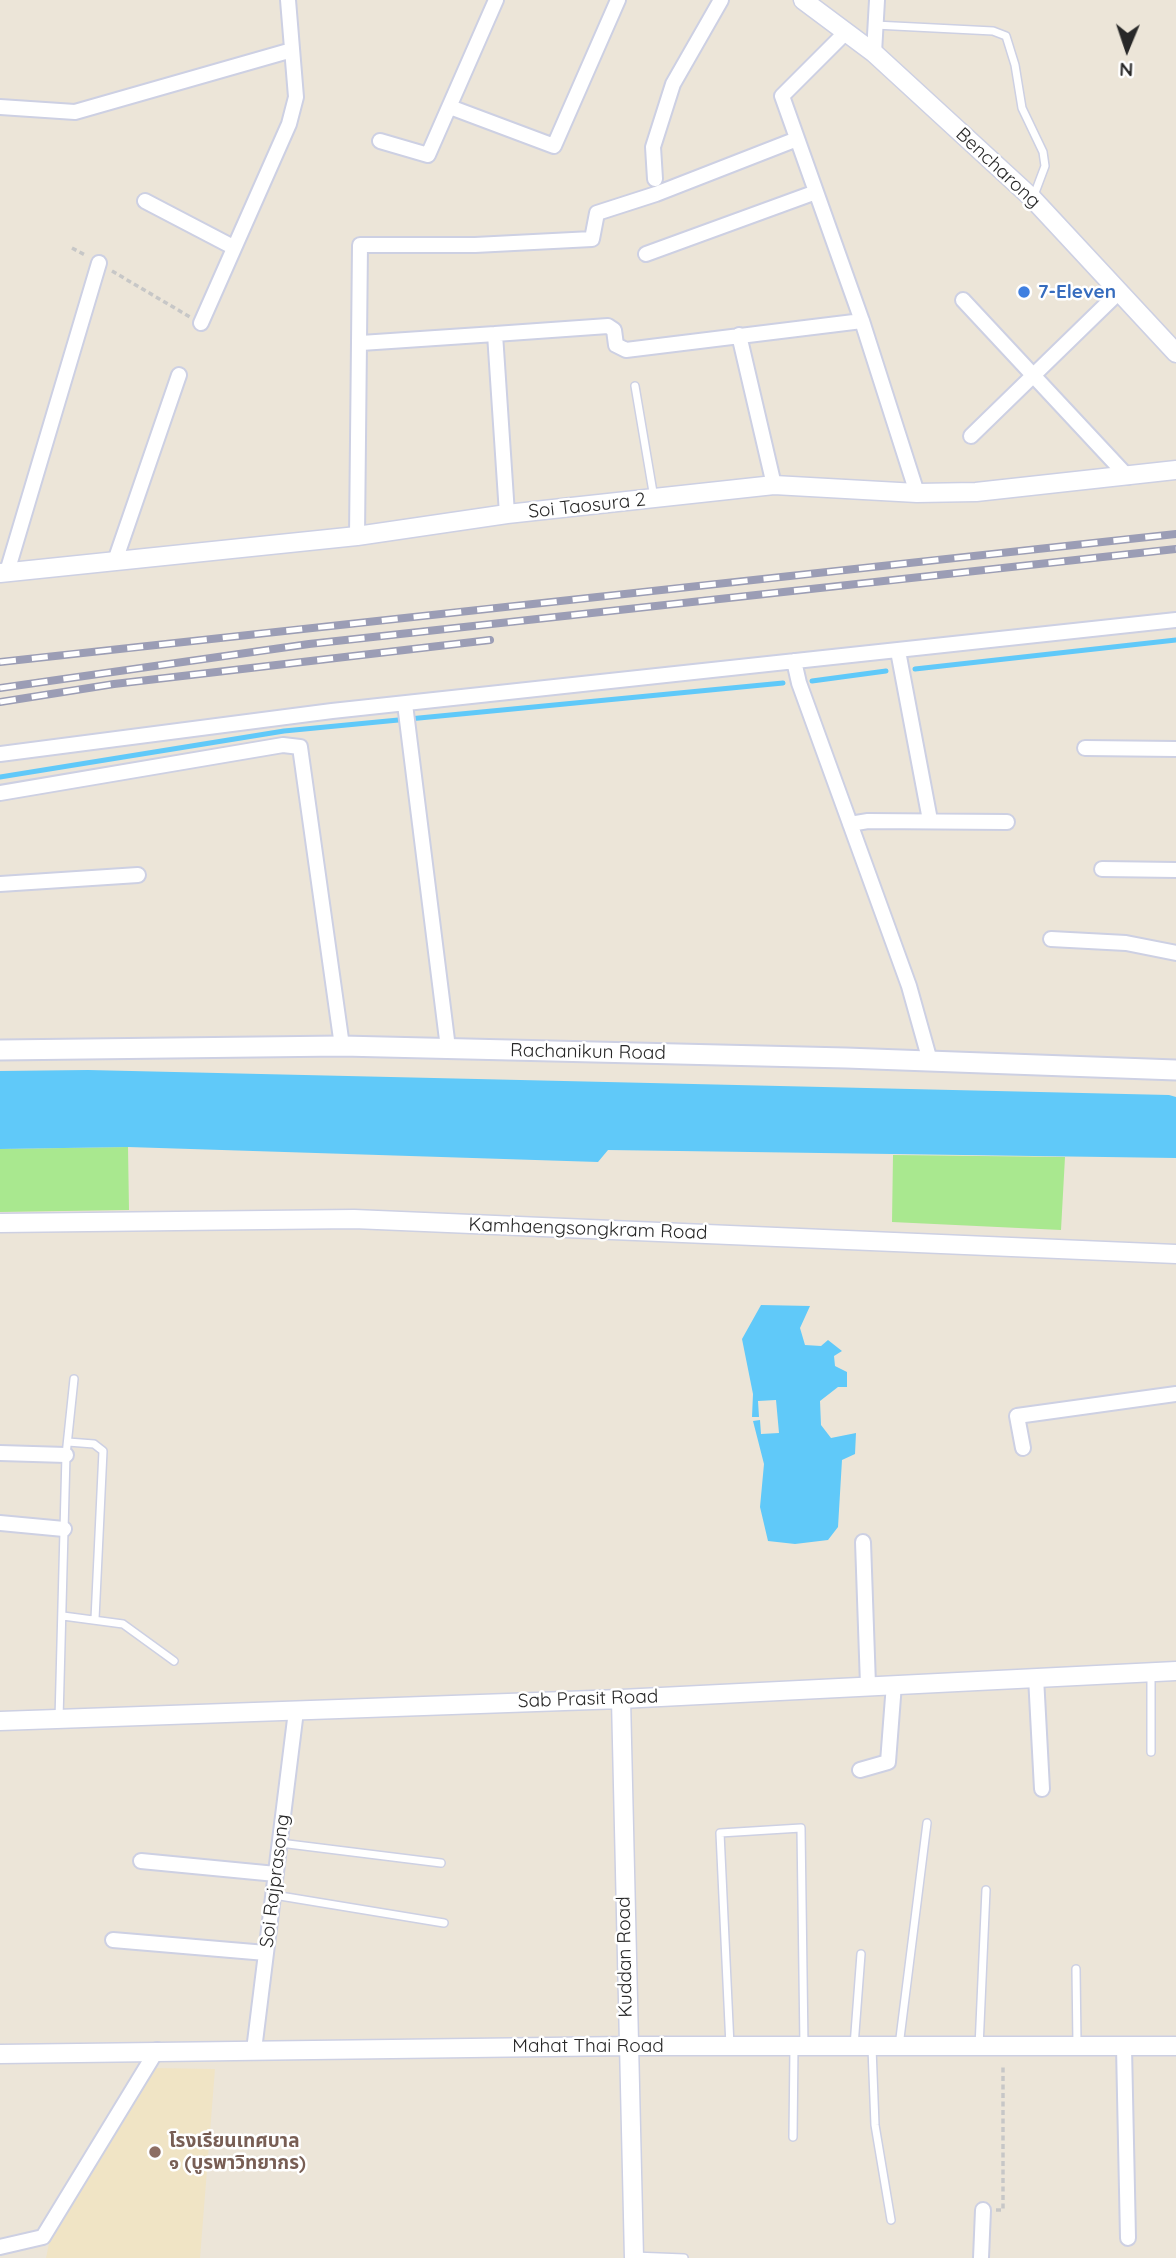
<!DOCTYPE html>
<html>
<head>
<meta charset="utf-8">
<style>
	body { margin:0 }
	#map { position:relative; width:1176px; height:2258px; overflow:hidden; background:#ece5d8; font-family:Quicksand,sans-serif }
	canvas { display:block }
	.north { position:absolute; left:1092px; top:14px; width:70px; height:70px; -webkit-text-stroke:5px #fff; paint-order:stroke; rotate:182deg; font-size:19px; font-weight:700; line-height:28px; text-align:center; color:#282828 }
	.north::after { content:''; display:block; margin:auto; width:24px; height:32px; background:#282828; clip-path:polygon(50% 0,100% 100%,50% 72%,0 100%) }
</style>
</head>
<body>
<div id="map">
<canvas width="1176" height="2258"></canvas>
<div class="north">N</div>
</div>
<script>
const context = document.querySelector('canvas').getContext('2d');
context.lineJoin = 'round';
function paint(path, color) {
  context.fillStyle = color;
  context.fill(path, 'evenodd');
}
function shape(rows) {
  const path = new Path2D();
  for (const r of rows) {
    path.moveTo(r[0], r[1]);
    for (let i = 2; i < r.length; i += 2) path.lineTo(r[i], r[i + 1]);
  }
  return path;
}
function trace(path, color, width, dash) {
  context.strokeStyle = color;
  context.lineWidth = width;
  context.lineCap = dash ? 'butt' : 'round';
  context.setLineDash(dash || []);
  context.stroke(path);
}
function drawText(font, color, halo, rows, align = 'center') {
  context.font = font + ' Quicksand,"Noto Sans Thai",sans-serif';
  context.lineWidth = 5;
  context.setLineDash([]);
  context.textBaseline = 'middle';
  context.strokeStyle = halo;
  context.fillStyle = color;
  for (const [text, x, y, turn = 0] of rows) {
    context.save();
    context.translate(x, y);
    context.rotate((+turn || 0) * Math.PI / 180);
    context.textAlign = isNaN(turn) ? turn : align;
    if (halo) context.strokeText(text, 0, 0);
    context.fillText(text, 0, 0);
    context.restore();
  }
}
paint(shape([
	[152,2068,215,2069,200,2258,46,2258,51,2234]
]), '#f0e4c5');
paint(shape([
	[128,1147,129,1210,0,1212,0,1149],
	[893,1155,1065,1157,1061,1230,892,1222]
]), '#a9e88f');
paint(shape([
	[88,1070,1169,1095,1176,1097,1176,1158,608,1150,598,1162,128,1147,0,1149,0,1071],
	[761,1305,810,1306,800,1328,805,1345,821,1346,828,1340,842,1351,834,1356,835,1366,847,1372,847,1387,838,1387,820,1401,821,1425,831,1438,856,1433,855,1454,842,1460,838,1527,828,1540,795,1544,768,1541,760,1507,764,1464,753,1421,760,1420,761,1434,779,1433,776,1400,758,1401,759,1417,752,1417,753,1394,742,1339]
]), '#60c9f9');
trace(shape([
	[915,669,1176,640],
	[812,681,886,671],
	[0,777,284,731,783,683]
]), '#60c9f9', 5);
const service = shape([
	[875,25,993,31,1006,36,1015,65,1022,108,1043,152,1045,166,1033,198],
	[635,386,654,498],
	[68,1442,94,1444,103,1451,95,1619],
	[63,1616,123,1624,174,1661],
	[59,1719,66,1455,74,1379],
	[1151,1752,1151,1673],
	[280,1843,441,1863],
	[274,1895,444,1923],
	[1076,1969,1077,2044],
	[730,2046,720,1833,801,1828,804,2046],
	[854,2046,861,1954],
	[899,2046,927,1823],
	[979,2047,986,1890],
	[872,2048,875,2125,891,2220],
	[793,2137,794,2047],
	[634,2256,684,2258]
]);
const minor = shape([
	[846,32,782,96,862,321,917,493],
	[874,53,877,0],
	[0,107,75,112,292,50],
	[450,107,554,146,618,0],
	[380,141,428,155,496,0],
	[655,179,653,147,673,84,721,0],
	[145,201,233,247],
	[646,254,816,192],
	[963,300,1128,477],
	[201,323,289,124,296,97,288,0],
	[495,334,608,326,614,330,616,345,626,350,862,321],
	[739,335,774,485],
	[361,343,495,334,507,514],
	[971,436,1120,291],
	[357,536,360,245,475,245,592,239,597,213,656,194,797,139],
	[116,558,179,375],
	[7,572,99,263],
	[898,651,930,820],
	[794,661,799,683,909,986,930,1061],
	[405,704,448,1048],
	[1085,748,1176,749],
	[0,754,332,711,1176,620],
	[0,793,283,745,300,747,342,1046],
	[850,824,868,821,1007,822],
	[1102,869,1176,870],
	[0,884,138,875],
	[1051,939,1126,943,1176,953],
	[1023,1448,1017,1416,1176,1394],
	[0,1453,66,1455],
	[0,1523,64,1529],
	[863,1542,868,1685],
	[1036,1677,1042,1789],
	[860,1770,888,1762,894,1684],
	[141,1861,276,1874],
	[113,1940,266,1953],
	[1124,2047,1128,2238],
	[254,2050,296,1711],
	[0,2247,43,2237,157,2050],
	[981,2258,983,2210]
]);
const tertiary = shape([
	[803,0,874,53,1033,199,1176,353],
	[0,573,357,536,507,514,774,485,917,493,976,492,1176,470],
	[0,1223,354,1219,1176,1254],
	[621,1699,634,2258],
	[0,1721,621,1699,1176,1671],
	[0,2054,627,2046,1176,2046]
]);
const secondary = shape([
	[0,1050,342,1046,846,1058,1176,1070]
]);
trace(service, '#cdd0e3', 10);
trace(minor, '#cdd0e3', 18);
trace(tertiary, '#cdd0e3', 21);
trace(secondary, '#cdd0e3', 23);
trace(shape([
	[72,248,87,256],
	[112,271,190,317],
	[996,2210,1003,2210,1003,2064]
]), '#c7c7c7', 3.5, [5, 3.5]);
trace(service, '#fff', 7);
trace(minor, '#fff', 14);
trace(tertiary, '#fff', 18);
trace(secondary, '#fff', 19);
const rail = shape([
	[0,662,1176,534],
	[0,688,309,644,1176,549],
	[0,702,114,684,490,640]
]);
trace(rail, '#9b9db5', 8);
trace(rail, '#fff', 5, [16]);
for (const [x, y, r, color] of [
	[1024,292,7,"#3f7fe0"],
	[155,2152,7,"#8d6e63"]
]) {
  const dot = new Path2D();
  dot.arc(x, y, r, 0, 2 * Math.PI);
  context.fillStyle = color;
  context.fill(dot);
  trace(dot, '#fff', 2.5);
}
drawText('19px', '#282828', '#fff', [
	["Bencharong",998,168,43],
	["Soi Taosura 2",587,506,-6],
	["Rachanikun Road",588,1052,1],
	["Kamhaengsongkram Road",588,1229,2],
	["Sab Prasit Road",588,1699,-2],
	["Soi Rajprasong",275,1881,-83],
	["Kuddan Road",625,1957,-91],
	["Mahat Thai Road",588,2046]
]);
drawText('bold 19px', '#366cbe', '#fff', [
	["7-Eleven",1038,292]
], 'left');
drawText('bold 19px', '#785e54', '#fff', [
	["โรงเรียนเทศบาล",169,2141],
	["๑ (บูรพาวิทยากร)",169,2163]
], 'left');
</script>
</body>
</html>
